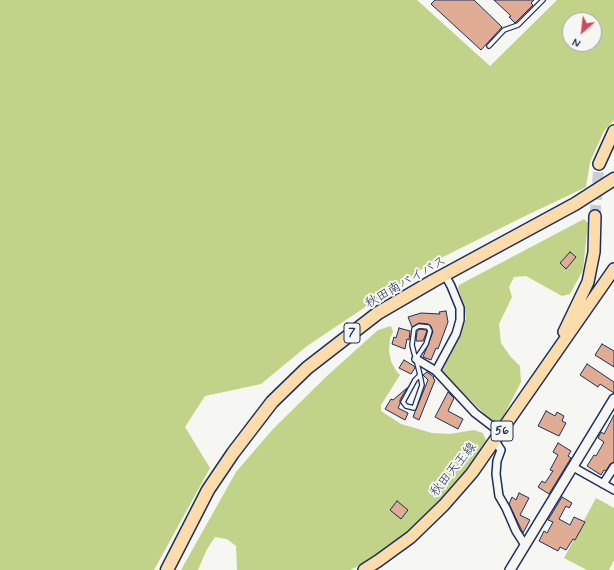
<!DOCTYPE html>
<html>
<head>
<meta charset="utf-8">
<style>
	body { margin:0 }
	#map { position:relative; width:614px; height:570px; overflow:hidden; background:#f6f6f2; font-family:Mynerve,sans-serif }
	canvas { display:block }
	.north { position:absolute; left:562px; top:12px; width:40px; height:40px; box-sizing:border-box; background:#f6f6f2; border:1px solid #9ea6b7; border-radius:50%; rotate:208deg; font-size:11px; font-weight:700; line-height:16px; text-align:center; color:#1b2f5e }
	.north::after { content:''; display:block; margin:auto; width:14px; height:18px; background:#d1495b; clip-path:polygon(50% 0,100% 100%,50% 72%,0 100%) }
</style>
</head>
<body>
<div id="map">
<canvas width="614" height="570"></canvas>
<div class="north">N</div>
</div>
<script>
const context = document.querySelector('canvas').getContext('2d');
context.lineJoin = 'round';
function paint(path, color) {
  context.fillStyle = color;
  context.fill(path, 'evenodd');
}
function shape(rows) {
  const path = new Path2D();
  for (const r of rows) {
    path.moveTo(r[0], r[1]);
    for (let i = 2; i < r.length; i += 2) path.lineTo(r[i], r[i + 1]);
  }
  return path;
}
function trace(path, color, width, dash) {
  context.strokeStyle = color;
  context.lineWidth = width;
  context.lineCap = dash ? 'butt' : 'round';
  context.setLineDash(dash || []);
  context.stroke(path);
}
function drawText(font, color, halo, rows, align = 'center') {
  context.font = font + ' Mynerve,"Klee One",sans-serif';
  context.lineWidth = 4;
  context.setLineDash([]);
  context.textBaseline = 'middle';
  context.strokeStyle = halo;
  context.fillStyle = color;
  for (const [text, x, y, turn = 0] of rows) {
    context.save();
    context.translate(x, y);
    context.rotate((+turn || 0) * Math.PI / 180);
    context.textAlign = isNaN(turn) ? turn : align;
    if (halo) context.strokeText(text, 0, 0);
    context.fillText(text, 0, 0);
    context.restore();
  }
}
paint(shape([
	[0,0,417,0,490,66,557,0,614,0,614,120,604,131,590,162,586,187,523,217,431,263,307,346,261,384,205,396,185,427,210,468,154,570,0,570],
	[570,20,594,20,594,44,570,44],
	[584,219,588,223,583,270,570,294,562,296,526,276,514,277,509,287,512,297,499,324,501,343,510,356,520,366,521,382,501,421,492,421,443,374,441,367,466,319,464,305,458,288,459,285],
	[391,326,393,332,390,338,389,351,391,361,396,371,400,375,381,405,381,411,401,424,432,433,450,434,474,430,483,433,486,440,470,470,440,503,403,535,362,564,350,570,237,570,236,546,227,539,215,537,207,549,198,570,181,570,236,472,273,429,328,375,378,330],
	[596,498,614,508,614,560,609,570,587,570,564,558]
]), '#c1d388');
const building = shape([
	[435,0,474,0,502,27,481,50,431,4,435,0],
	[494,0,534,0,531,3,533,5,515,23,509,17,511,16,494,0],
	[570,252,576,257,566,269,560,263,570,252],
	[446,311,448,322,438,349,436,348,431,360,423,357,433,332,431,326,428,324,419,323,412,327,408,317,421,313,440,314,439,312,446,311],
	[399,328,410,331,409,340,407,339,405,349,392,344,394,337,396,338,399,328],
	[420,329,426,330,427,331,423,341,416,341,417,331,420,329],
	[602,344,614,351,614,367,595,355,602,344],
	[404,360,414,366,415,368,411,374,399,368,404,360],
	[587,364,614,382,614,393,600,384,598,387,580,375,587,364],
	[427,372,434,377,433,378,435,380,419,420,413,417,428,380,423,375,427,372],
	[407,388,400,400,400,404,398,408,408,413,405,420,385,409,391,399,393,400,407,388],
	[448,392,454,398,448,411,463,419,458,429,435,417,448,392],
	[546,411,555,416,557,412,564,416,562,421,566,423,559,436,538,426,546,411],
	[614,415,614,462,610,464,606,471,604,470,601,475,587,466,594,455,596,456,604,442,598,438,601,432,604,434,614,415],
	[558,443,571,451,568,456,571,458,549,494,538,487,542,481,545,483,553,471,550,470,558,455,553,452,558,443],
	[519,493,529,498,520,515,530,520,523,533,509,504,512,497,516,500,519,493],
	[562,497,572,503,569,508,566,506,559,519,570,525,574,517,585,522,575,540,573,539,566,550,560,547,558,551,539,541,544,531,547,533,553,522,548,520,562,497],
	[397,501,408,510,401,519,390,510,397,501]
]);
paint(building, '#e0ac94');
trace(building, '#1b2f5e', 1);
trace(shape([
	[595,216,599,164]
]), '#caced4', 11, [11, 5.5]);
const lane = shape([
	[489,46,504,30,518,25,543,0],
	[416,359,426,344,430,331,428,327,419,326,414,329,412,345,414,353,416,359,420,375,422,385,414,408,406,406,403,402,415,380,420,375]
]);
const street = shape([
	[416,359,436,371,475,413,501,433],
	[436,371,456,334,460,320,460,308,451,286,445,275],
	[495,441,501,450,497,461,496,474,499,496,506,508,516,531,525,545],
	[573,467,614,490],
	[603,484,614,467]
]);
const secondary = shape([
	[510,570,614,399]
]);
const primary = shape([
	[599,164,614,131],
	[564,332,588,282,594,252,595,216],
	[364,570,378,561,411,537,444,505,472,473,614,269]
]);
const highway = shape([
	[167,570,208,490,233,453,272,402,307,368,378,313,433,281,575,204,614,179]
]);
trace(lane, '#1b2f5e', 6);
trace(street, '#1b2f5e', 10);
trace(secondary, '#1b2f5e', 12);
trace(primary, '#1b2f5e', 14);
trace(highway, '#1b2f5e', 15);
trace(lane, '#f6f6f2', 3.5);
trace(street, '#f6f6f2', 7);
trace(secondary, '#f6f6f2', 9);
trace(primary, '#fddcac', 11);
trace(highway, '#fddcac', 12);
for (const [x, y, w] of [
	[352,333,16],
	[502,431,22]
]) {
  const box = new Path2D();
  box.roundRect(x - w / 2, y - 10, w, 20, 3);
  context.fillStyle = '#f6f6f2';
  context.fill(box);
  trace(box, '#1b2f5e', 1);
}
drawText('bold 12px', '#1b2f5e', null, [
	["7",352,333],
	["56",502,431]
]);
drawText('13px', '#1b2f5e', '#f6f6f2', [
	["秋田南バイパス",406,283,-30],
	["秋田天王線",454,470,-51]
]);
</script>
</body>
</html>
